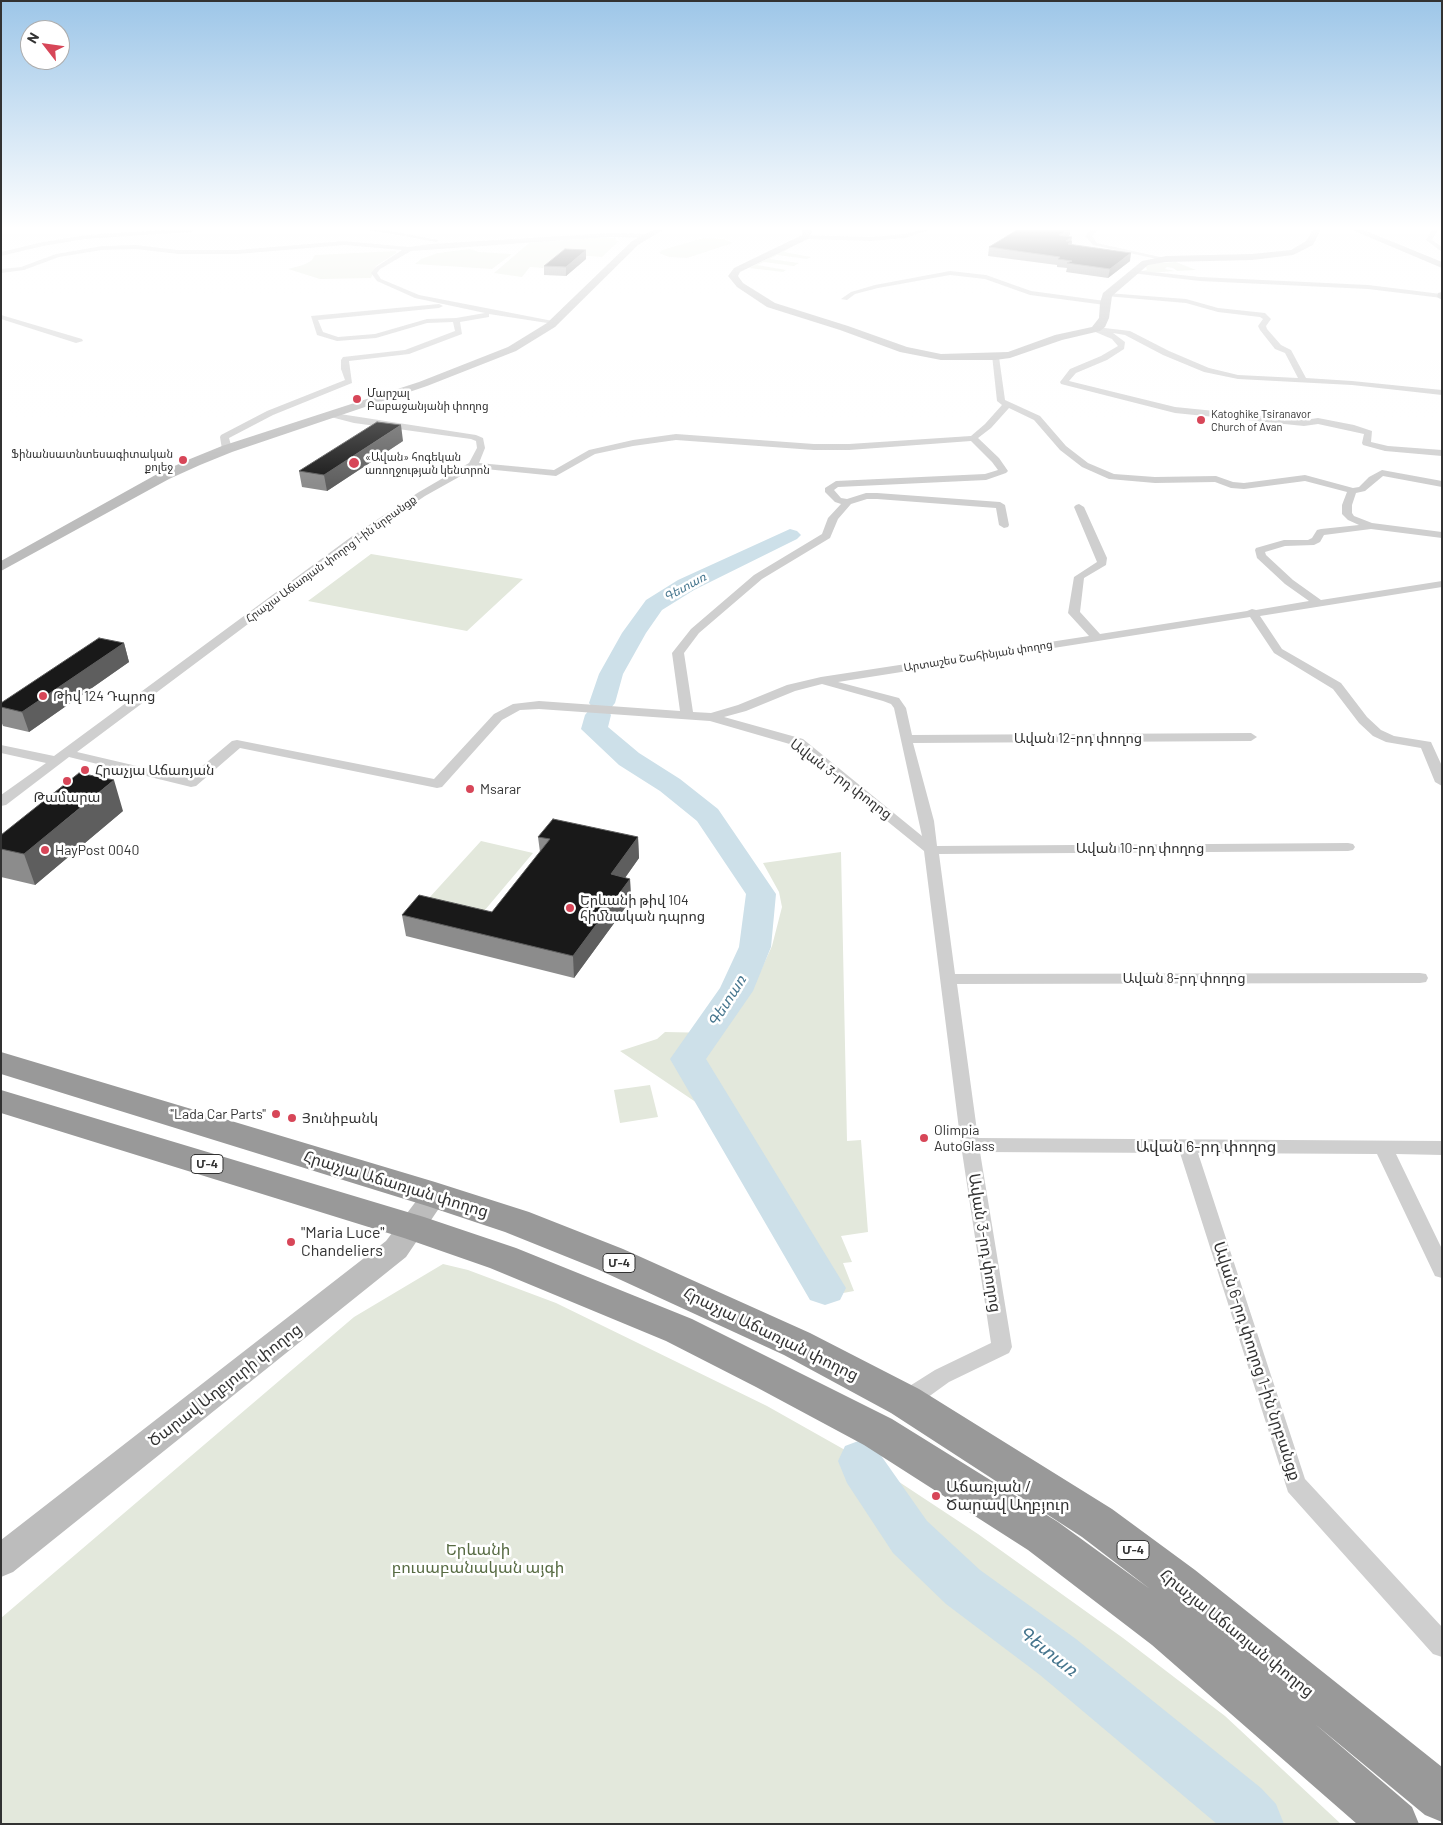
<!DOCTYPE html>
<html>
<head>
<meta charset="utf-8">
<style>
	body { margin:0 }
	#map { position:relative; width:1443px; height:1825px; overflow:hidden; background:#fff; font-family:Barlow,sans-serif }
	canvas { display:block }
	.frame { position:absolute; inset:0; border:2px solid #323232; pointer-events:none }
	.north { position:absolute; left:20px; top:20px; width:50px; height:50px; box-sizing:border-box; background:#fff; border:1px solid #adadad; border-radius:50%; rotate:300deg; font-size:14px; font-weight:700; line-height:20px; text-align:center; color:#323232 }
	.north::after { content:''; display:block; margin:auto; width:18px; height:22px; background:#d74658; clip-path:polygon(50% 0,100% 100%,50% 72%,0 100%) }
</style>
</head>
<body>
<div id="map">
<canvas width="1443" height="1825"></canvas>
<div class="frame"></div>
<div class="north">N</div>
</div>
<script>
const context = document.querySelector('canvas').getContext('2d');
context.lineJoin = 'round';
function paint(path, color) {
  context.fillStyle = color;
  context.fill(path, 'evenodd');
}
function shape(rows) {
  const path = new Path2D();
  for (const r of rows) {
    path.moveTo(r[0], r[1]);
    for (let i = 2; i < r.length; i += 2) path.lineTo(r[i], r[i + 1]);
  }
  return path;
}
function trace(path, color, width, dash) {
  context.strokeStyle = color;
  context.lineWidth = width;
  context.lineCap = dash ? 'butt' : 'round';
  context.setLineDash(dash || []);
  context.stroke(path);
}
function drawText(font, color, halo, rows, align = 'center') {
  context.font = font + ' Barlow,"Noto Sans Armenian",sans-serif';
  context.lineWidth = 5;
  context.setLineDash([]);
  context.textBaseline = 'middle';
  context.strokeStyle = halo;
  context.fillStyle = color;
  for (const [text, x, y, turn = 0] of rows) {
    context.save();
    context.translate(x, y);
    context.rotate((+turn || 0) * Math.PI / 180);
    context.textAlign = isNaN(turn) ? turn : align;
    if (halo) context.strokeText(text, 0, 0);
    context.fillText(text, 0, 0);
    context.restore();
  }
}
paint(shape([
	[598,238,614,238,618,239,615,240,619,241,602,257,559,254,543,268,530,267,522,277,494,273,529,243],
	[703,238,724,239,733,243,687,258,669,257,659,253,662,250],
	[789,248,790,248,784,252,811,257,807,259,777,255,770,259,799,263,794,266,764,262,757,265,786,270,783,272,749,268],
	[470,249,479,252,512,254,492,269,415,264,421,259,438,253],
	[396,251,396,253,376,266,371,278,320,279,288,269,303,265,311,261,315,255],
	[1176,262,1196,270,1177,271,1173,268,1167,267,1165,269,1175,271,1148,273,1142,271,1147,270,1145,264],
	[371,554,523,579,467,631,308,601],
	[481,841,533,853,474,923,419,909],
	[841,852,847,1141,861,1140,868,1232,841,1236,852,1262,843,1263,854,1291,816,1298,709,1111,620,1051,657,1039,665,1032,714,1033,744,999,761,970,772,946,782,907,779,892,763,863],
	[650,1085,658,1117,620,1123,614,1090],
	[443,1264,468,1270,556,1303,767,1406,884,1472,978,1534,1123,1638,1225,1716,1341,1824,1,1824,1,1618,354,1317]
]), '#e3e8dc');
paint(shape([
	[790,529,797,531,801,535,797,539,694,590,662,610,646,633,623,674,615,703,611,708,607,709,611,715,608,727,639,753,680,779,718,809,776,894,771,947,753,991,706,1059,846,1288,840,1300,825,1305,810,1300,670,1059,720,988,739,947,746,894,697,821,660,791,619,765,581,729,585,715,589,710,593,708,589,703,599,674,622,633,646,600,678,580,790,529],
	[861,1440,877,1446,882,1457,927,1521,980,1570,1076,1639,1261,1788,1276,1804,1284,1824,1217,1824,1040,1675,946,1604,893,1553,847,1483,838,1461,845,1446,861,1440]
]), '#cde0e9');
paint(shape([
	[164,230,194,230,191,232,86,239,43,246,1,256,1,252,43,242,86,235,164,230],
	[370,230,384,230,439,240,436,242,370,230],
	[919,230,928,230,906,238,871,241,805,239,802,237,805,235,871,237,905,234,919,230],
	[1091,230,1098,230,1092,236,1097,243,1169,259,1166,261,1093,245,1085,236,1091,230],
	[1432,230,1438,230,1432,240,1442,247,1442,252,1426,240,1432,230],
	[610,233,647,234,650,236,647,238,610,237,411,251,380,269,377,273,381,279,419,295,558,322,554,324,489,314,489,317,460,322,462,334,409,354,349,361,352,383,273,415,229,438,232,449,227,452,222,449,220,437,221,435,267,411,345,380,341,369,341,360,343,357,405,350,455,331,453,322,427,323,376,338,337,341,317,335,311,316,439,304,443,306,439,308,318,320,323,332,338,337,375,334,427,319,456,318,485,313,415,298,377,281,371,273,376,267,402,250,344,245,237,254,178,254,136,249,102,250,59,257,24,270,1,273,1,269,21,267,56,254,102,246,136,245,178,250,237,250,344,241,409,247,430,244,610,233],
	[1133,270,1200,277,1368,285,1441,294,1442,298,1368,289,1200,281,1131,273,1130,272,1133,270],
	[950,271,986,275,1031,291,1105,301,1109,303,1105,305,1030,295,985,279,950,275,878,288,855,294,847,300,841,299,851,292,875,285,950,271],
	[1107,293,1186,299,1218,308,1265,313,1271,319,1266,326,1267,329,1281,345,1291,350,1306,378,1352,381,1442,390,1442,395,1352,385,1238,379,1204,372,1163,355,1125,335,1113,333,1125,342,1124,349,1107,360,1076,373,1069,381,1175,407,1304,420,1318,418,1354,425,1372,431,1371,442,1388,446,1442,450,1442,456,1385,451,1363,445,1362,443,1364,434,1318,424,1304,426,1175,413,1061,384,1060,382,1070,369,1101,356,1118,346,1112,339,1093,331,1092,329,1096,327,1130,331,1169,351,1209,368,1238,375,1298,378,1285,353,1275,349,1260,330,1258,326,1263,319,1260,317,1218,312,1186,303,1105,296,1105,294,1107,293],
	[1,315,82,339,83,341,76,343,1,319,1,315],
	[992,355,999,357,1005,400,1040,416,1066,446,1088,463,1114,474,1155,477,1216,476,1233,482,1244,483,1305,475,1353,488,1359,487,1369,477,1382,470,1442,481,1442,487,1383,476,1365,491,1356,493,1352,505,1352,513,1354,516,1372,523,1442,532,1442,538,1371,529,1324,535,1320,542,1314,545,1285,546,1265,552,1266,555,1293,580,1321,600,1442,581,1442,587,1260,616,1282,649,1341,683,1367,717,1381,730,1394,736,1431,742,1442,766,1442,786,1435,782,1421,748,1386,742,1373,736,1359,723,1333,689,1274,653,1250,617,838,682,899,698,906,708,912,735,1251,733,1257,737,1251,741,913,743,934,821,937,846,1348,843,1353,844,1355,847,1353,850,1348,851,939,854,955,974,1420,973,1426,974,1428,978,1426,982,1420,983,957,984,978,1138,1442,1141,1442,1155,1396,1154,1442,1249,1442,1278,1435,1276,1377,1154,1198,1153,1305,1479,1442,1627,1442,1657,1433,1654,1288,1492,1180,1153,980,1152,1012,1347,1009,1353,949,1382,913,1408,905,1410,897,1408,894,1401,897,1394,935,1370,991,1343,961,1145,924,851,793,745,710,721,539,709,520,710,502,720,442,787,437,788,240,748,196,786,191,787,69,757,6,805,1,806,1,795,46,763,1,753,1,745,54,756,351,537,419,492,469,463,477,448,476,441,471,439,354,423,327,416,327,412,476,435,483,438,485,448,479,463,554,470,589,450,633,440,676,434,814,444,849,444,971,436,985,424,1002,405,997,401,992,355],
	[1009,408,1034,420,1060,450,1082,467,1109,479,1155,483,1215,482,1231,488,1244,489,1305,481,1347,492,1342,505,1342,514,1348,520,1359,525,1321,529,1317,530,1312,538,1308,540,1284,540,1256,548,1255,550,1257,558,1285,584,1309,601,1256,610,1252,609,1247,611,1100,634,1080,612,1084,578,1106,565,1107,558,1084,507,1079,504,1076,505,1074,507,1097,562,1074,577,1068,613,1089,636,821,677,787,685,738,705,711,713,693,712,684,653,699,633,762,579,830,538,838,519,851,504,867,499,877,499,996,508,999,525,1004,528,1008,527,1009,525,1005,505,1000,502,877,493,866,493,847,499,841,498,834,490,838,487,986,480,1006,473,1008,471,999,458,978,438,991,428,1009,408],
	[676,440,814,450,849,450,971,441,992,462,998,470,985,474,836,481,825,488,825,492,835,502,841,504,828,518,822,534,754,575,691,629,672,653,680,711,539,701,513,704,494,714,434,779,237,740,232,741,188,778,77,752,359,541,425,496,475,468,556,476,595,454,633,446,676,440],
	[822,684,883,701,891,704,894,708,922,836,803,739,724,717,746,711,795,691,822,684]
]), '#cfcfcf');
paint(shape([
	[653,230,663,230,638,245,555,327,516,351,427,386,232,452,200,465,169,479,1,571,1,561,159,473,190,459,222,446,419,382,508,347,547,323,632,241,653,230],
	[803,230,811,230,812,232,808,239,740,272,738,276,743,283,775,303,848,326,907,347,941,354,1008,352,1055,335,1092,327,1099,318,1100,303,1103,293,1142,261,1166,256,1252,254,1291,250,1306,241,1313,230,1321,230,1313,245,1293,255,1252,260,1166,262,1148,265,1112,296,1109,318,1105,327,1100,331,1062,340,1010,358,995,360,941,360,900,352,840,330,767,307,737,287,728,276,734,268,802,235,803,230],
	[1352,230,1364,230,1442,262,1442,268,1352,230],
	[1442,292,1442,300,1437,297,1438,293,1442,292],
	[435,1185,444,1188,448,1195,406,1257,13,1572,1,1577,1,1540,386,1241,426,1188,435,1185]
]), '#bcbcbc');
paint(shape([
	[1,1052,435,1182,529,1212,623,1249,810,1333,919,1389,1112,1509,1195,1570,1442,1767,1442,1822,1425,1815,1315,1724,1412,1807,1419,1824,1357,1824,1152,1645,1028,1550,864,1445,756,1387,666,1341,490,1268,404,1238,1,1113,1,1090,424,1217,516,1248,692,1319,892,1419,1058,1522,1150,1589,1082,1537,891,1413,784,1355,597,1269,505,1232,427,1206,1,1074,1,1052]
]), '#999');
paint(shape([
	[1070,235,1068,237,1071,241,1072,241,1072,245,1130,261,1108,278,1066,272,1067,268,1057,267,1057,265,988,256,989,247],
	[586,250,586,259,566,276,544,275,544,266],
	[403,441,327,491,302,487,299,471],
	[124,643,129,662,29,732,3,726,1,721,1,703],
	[123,811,35,885,1,877,1,835],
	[538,837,638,837,639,858,625,878,630,879,631,900,574,978,406,936,402,915,492,912,540,852]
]), '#8c8c8c');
paint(shape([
	[1067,230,1070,230,1070,235,1058,243,1059,235],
	[1072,237,1071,242,1072,241,1071,250,1066,241],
	[586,250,586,259,566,276,566,267],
	[1131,253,1130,261,1108,278,1110,269],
	[401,425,403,441,327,491,324,475],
	[124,643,129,662,29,732,22,712],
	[114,780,123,811,35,885,24,854],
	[638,837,639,858,612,896,611,874],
	[630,879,631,900,574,978,573,956]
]), '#5e5e5e');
const building = shape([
	[1017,230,1067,230,1059,235,1072,237,1066,241,1072,241,1068,244,1131,253,1110,269,1067,263,1072,261,1058,259,1060,257,989,247,1017,230],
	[565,249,586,250,566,267,544,266,565,249],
	[377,422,401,425,324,475,299,471,377,422],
	[99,638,124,643,22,712,1,707,1,703,99,638],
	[79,773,114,780,24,854,1,849,1,835,79,773],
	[553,819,638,837,611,874,630,879,573,956,402,915,419,895,492,912,550,839,538,837,553,819]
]);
paint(building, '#191919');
trace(building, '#5e5e5e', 1);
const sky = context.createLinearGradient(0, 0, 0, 485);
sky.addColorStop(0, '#9dc6e8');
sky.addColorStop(0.47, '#fff');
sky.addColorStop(1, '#ffffff00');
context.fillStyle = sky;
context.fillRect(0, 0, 1443, 485);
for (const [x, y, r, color] of [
	[357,399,5,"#d74658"],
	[1201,420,5,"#d74658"],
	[183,460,5,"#d74658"],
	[354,463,6,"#d74658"],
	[43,696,5,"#d74658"],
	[85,770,5,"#d74658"],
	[67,781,5,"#d74658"],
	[470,789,5,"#d74658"],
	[45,850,5,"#d74658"],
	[570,908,5,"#d74658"],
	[276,1114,5,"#d74658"],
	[292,1118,5,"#d74658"],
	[924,1138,5,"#d74658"],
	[291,1242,5,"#d74658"],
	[936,1496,5,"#d74658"]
]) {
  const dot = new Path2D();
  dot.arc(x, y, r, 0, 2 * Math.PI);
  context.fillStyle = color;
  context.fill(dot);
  trace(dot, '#fff', 2);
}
drawText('11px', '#323232', '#fff', [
	["Մարշալ",367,393],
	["Բաբաջանյանի փողոց",367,406],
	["Katoghike Tsiranavor",1211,414],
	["Church of Avan",1211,427],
	["Ֆինանսատնտեսագիտական",173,454,"right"],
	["քոլեջ",173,467,"right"],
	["«Ավան» հոգեկան",365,457],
	["առողջության կենտրոն",365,470]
], 'left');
drawText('11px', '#323232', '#fff', [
	["Հրաչյա Աճառյան փողոց 1-ին նրբանցք",331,559,-36],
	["Արտաշես Շահինյան փողոց",978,656,-9]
]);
drawText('italic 12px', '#46768e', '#fff', [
	["Գետառ",685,587,-29]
]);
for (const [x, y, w] of [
	[207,1164,32],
	[619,1263,32],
	[1133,1550,32]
]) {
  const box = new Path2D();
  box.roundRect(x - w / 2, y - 9.5, w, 19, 4);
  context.fillStyle = '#fff';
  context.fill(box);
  trace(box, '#323232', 1);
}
drawText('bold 12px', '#323232', null, [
	["Մ-4",207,1164],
	["Մ-4",619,1263],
	["Մ-4",1133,1550]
]);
drawText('14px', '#323232', '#fff', [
	["Թիվ 124 Դպրոց",53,696],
	["Հրաչյա Աճառյան",95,770],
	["Msarar",480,789],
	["Թամարա",67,797,"center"],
	["HayPost 0040",55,850],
	["Երևանի թիվ 104",580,900],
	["հիմնական դպրոց",580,916],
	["\"Lada Car Parts\"",266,1114,"right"],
	["Յունիբանկ",302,1118],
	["Olimpia",934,1130],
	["AutoGlass",934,1146]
], 'left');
drawText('14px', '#323232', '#fff', [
	["Ավան 12-րդ փողոց",1078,738],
	["Ավան 3-րդ փողոց",841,779,37],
	["Ավան 10-րդ փողոց",1140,848],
	["Ավան 8-րդ փողոց",1184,978]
]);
drawText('italic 15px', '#46768e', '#fff', [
	["Գետառ",727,1001,-58]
]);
drawText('16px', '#323232', '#fff', [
	["Ավան 6-րդ փողոց",1206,1147],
	["Հրաչյա Աճառյան փողոց",396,1184,17],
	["Ավան 3-րդ փողոց",985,1243,81],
	["Հրաչյա Աճառյան փողոց",771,1334,26],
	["Ավան 6-րդ փողոց 1-ին նրբանցք",1257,1361,72],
	["Ծարավ Աղբյուրի փողոց",225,1385,-38],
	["Հրաչյա Աճառյան փողոց",1237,1633,39]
]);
drawText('16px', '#323232', '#fff', [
	["\"Maria Luce\"",301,1233],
	["Chandeliers",301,1251],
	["Աճառյան /",946,1487],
	["Ծարավ Աղբյուր",946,1505]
], 'left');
drawText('16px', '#576b43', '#fff', [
	["Երևանի",478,1550],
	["բուսաբանական այգի",478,1568]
]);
drawText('italic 18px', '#46768e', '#fff', [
	["Գետառ",1048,1651,38]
]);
</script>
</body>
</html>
